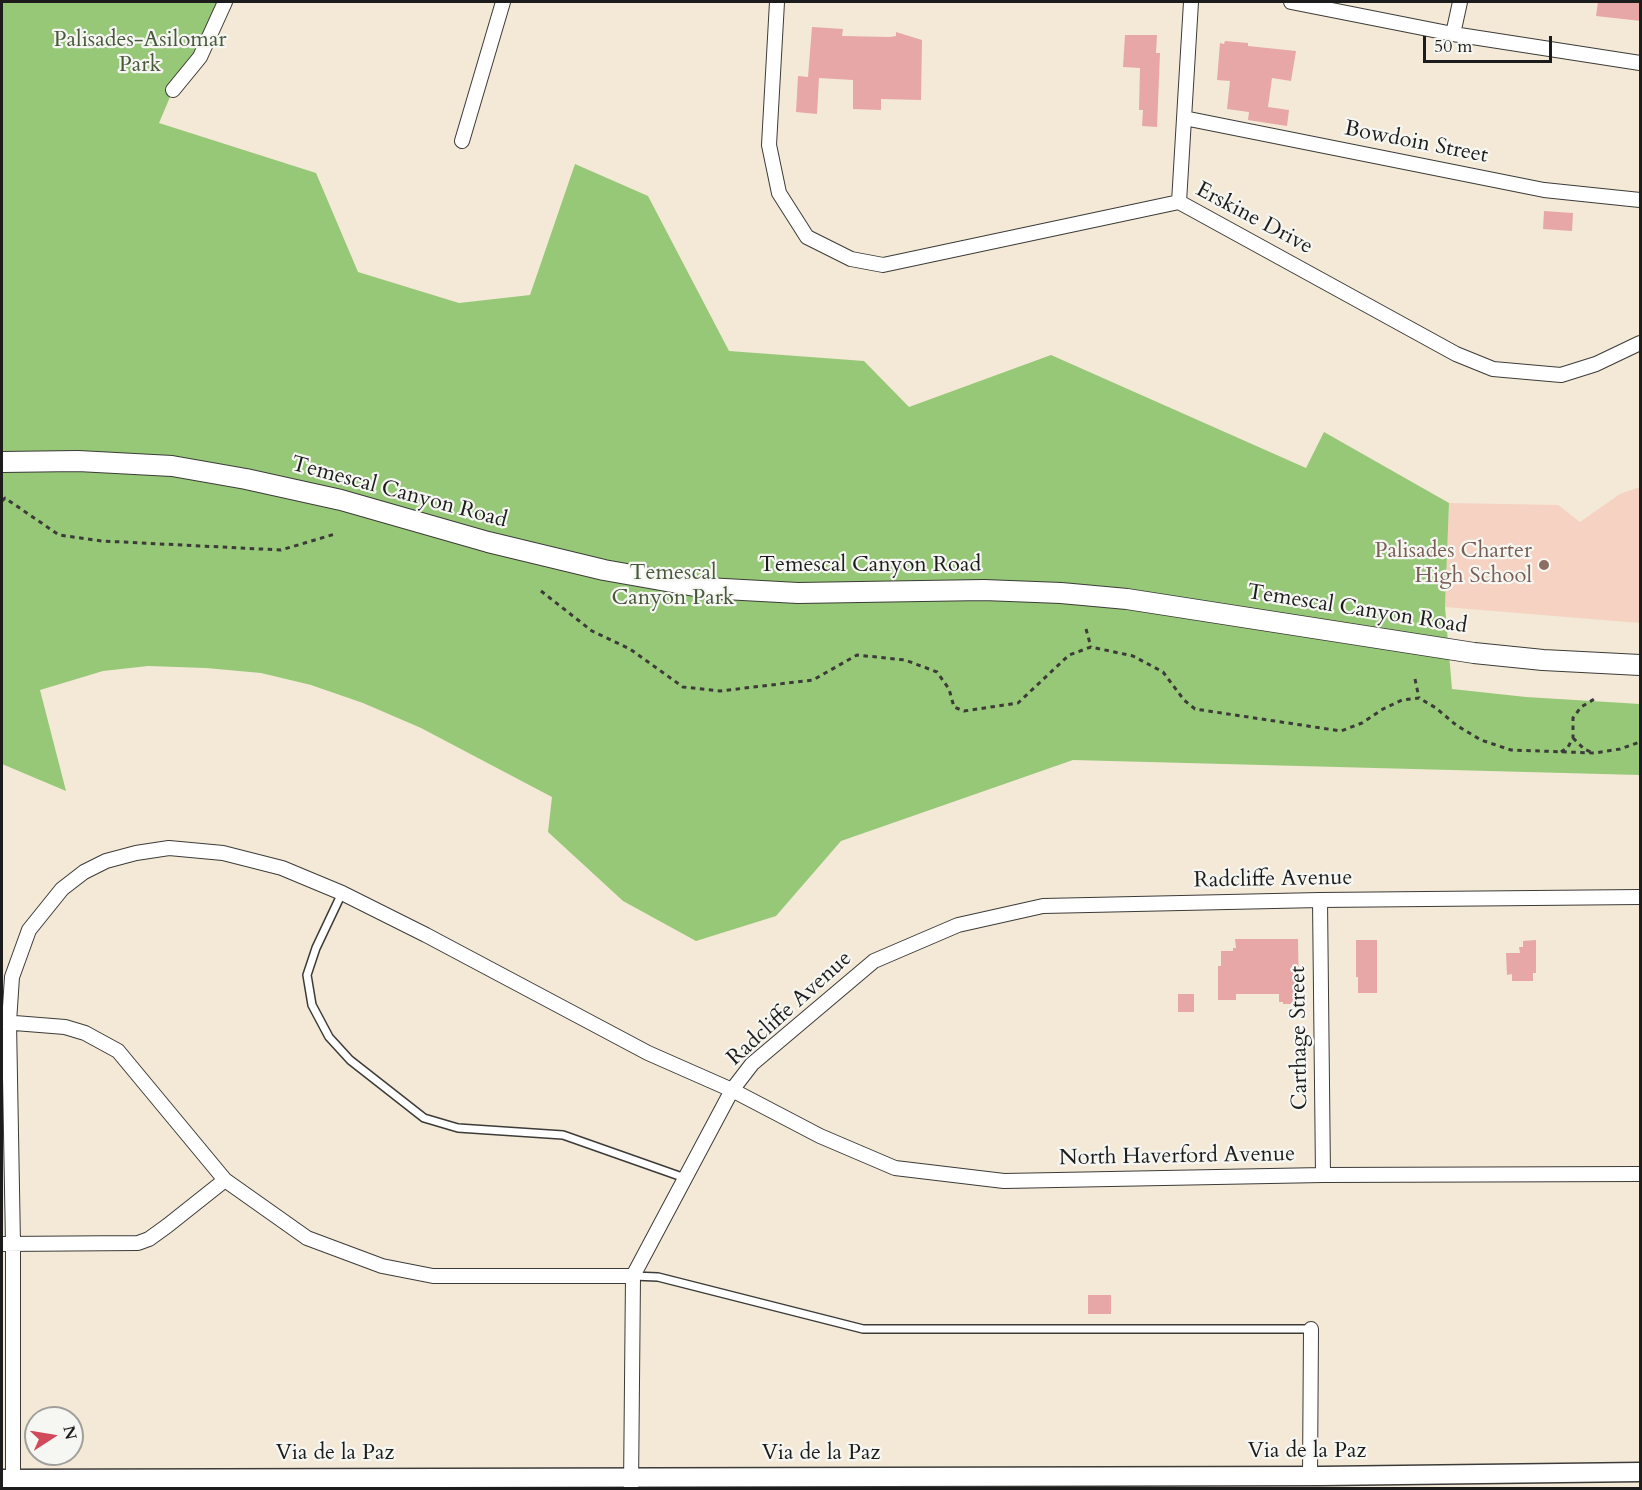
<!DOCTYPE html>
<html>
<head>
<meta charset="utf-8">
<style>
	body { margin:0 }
	#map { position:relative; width:1642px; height:1490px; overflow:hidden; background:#f3e9d6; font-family:Cardo,serif }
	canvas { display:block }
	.frame { position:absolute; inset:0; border:3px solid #1c1c1c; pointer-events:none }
	.north { position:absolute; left:24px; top:1406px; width:60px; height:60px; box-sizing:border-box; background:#f6f6f2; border:2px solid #9f9f9c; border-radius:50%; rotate:78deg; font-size:16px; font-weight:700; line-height:24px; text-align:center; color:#1c1c1c }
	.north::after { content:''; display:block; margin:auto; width:21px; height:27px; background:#d1495b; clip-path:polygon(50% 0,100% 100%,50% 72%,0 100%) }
	.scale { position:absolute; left:1423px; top:36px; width:129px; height:27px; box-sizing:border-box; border:3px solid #1c1c1c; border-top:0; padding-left:8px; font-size:18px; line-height:21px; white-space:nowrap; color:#1c1c1c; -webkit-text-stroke:4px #f6f6f2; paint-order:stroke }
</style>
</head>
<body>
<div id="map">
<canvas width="1642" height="1490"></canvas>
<div class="frame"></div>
<div class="north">N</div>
<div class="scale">50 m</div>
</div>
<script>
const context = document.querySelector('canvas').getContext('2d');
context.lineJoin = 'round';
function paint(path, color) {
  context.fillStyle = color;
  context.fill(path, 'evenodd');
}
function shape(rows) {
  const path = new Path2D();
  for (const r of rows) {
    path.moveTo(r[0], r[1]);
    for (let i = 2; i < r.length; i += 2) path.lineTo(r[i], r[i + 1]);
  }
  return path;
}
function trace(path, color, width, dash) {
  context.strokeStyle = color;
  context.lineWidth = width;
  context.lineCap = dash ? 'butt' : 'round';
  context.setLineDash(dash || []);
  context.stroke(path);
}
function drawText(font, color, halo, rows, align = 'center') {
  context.font = font + ' Cardo,serif';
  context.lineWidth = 4.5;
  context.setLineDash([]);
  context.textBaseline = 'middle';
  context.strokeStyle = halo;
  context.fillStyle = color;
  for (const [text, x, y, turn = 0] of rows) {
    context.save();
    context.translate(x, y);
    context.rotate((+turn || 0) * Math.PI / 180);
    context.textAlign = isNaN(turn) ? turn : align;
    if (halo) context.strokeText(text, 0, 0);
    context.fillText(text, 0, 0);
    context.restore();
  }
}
paint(shape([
	[1640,487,1640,623,1445,607,1449,503,1558,505,1580,522,1620,494]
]), '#f5d2c2');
paint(shape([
	[2,2,225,2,173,90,159,123,316,173,358,272,459,303,530,295,575,164,648,196,729,351,864,361,909,407,1051,355,1306,468,1324,432,1449,503,1445,607,1452,689,1526,697,1640,704,1640,775,1073,760,841,841,776,916,696,941,623,901,548,832,552,797,421,728,363,703,311,685,261,673,206,668,148,666,103,671,40,690,66,791,2,764]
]), '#96c878');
paint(shape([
	[1598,2,1641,2,1641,21,1596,16],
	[812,27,843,29,842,36,890,37,896,36,896,32,922,40,921,100,881,99,881,110,853,109,853,80,819,78,817,114,796,112,798,76,808,77],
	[1125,35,1157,35,1156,53,1160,53,1157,127,1142,126,1143,110,1139,110,1140,68,1123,67],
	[1225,41,1248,43,1248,46,1296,51,1291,81,1272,78,1268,107,1289,110,1287,126,1248,120,1249,112,1227,109,1230,81,1217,80,1220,43,1224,44],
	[1544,211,1573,213,1572,231,1543,229],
	[1235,939,1298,939,1299,1001,1297,1001,1297,1004,1283,1004,1283,1002,1279,1002,1279,994,1236,994,1236,1000,1218,1000,1218,966,1221,966,1221,951,1233,951,1233,948,1236,948],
	[1356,940,1377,940,1377,993,1358,993,1358,977,1356,977],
	[1536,940,1536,973,1533,973,1533,981,1512,981,1512,974,1507,975,1506,953,1520,953,1519,947,1523,947,1523,941],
	[1178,994,1194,994,1194,1012,1178,1012],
	[1088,1295,1111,1295,1111,1314,1088,1314]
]), '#e7a7a6');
const service = shape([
	[342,893,316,948,307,975,312,1005,329,1037,350,1060,424,1118,458,1128,563,1135,685,1178],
	[633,1276,658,1277,863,1329,1311,1329]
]);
const minor = shape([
	[777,2,769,145,779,193,807,237,851,259,883,265,1179,202,1456,354,1493,369,1561,375,1596,364,1640,343],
	[1291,2,1453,34,1640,63],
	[1453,34,1460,2],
	[173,90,200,57,225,2],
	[1184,118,1544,190,1640,200],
	[462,141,503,2],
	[1179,202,1191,2],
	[1320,900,1323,1175],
	[2,1022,65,1027,85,1033,118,1051,225,1180,307,1238,382,1266,433,1276,633,1276],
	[2,1244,138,1243,149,1239,167,1226,225,1180],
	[1310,1476,1311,1329],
	[13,1488,13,1244,9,1022,12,977,29,930,62,889,84,872,106,861,136,853,169,848,223,853,282,868,342,893,426,935,648,1053,732,1090,820,1136,895,1168,1004,1181,1323,1175,1640,1174],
	[631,1488,633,1276,732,1090,752,1064,874,961,958,925,1043,906,1320,900,1640,897]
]);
const tertiary = shape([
	[2,1479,1322,1476,1640,1472]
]);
const secondary = shape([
	[2,462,78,461,172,466,246,479,341,500,488,542,604,570,706,588,798,593,984,590,1061,593,1127,599,1474,653,1543,660,1640,665]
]);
trace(service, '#3c3b38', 10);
trace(minor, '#3c3b38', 16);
trace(tertiary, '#3c3b38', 21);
trace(secondary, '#3c3b38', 22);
trace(shape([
	[2,501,5,498,59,535,102,541,281,550,335,534],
	[541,591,592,631,630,649,683,687,720,691,813,680,857,655,905,660,937,672,949,689,954,707,964,711,1018,703,1069,655,1091,647,1133,656,1163,672,1184,700,1195,709,1341,731,1362,723,1383,709,1402,700,1419,698,1436,708,1456,725,1481,740,1511,750,1595,753,1620,749,1640,742],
	[1086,629,1091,647],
	[1415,679,1419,698],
	[1573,738,1584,749,1593,753],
	[1561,752,1568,747,1573,738,1573,718,1581,707,1596,698]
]), '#3c3b38', 3, [4.5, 4.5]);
trace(service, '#fff', 7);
trace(minor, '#fff', 14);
trace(tertiary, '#fff', 18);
trace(secondary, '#fff', 20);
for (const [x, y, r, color] of [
	[1544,565,6,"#8d6e63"]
]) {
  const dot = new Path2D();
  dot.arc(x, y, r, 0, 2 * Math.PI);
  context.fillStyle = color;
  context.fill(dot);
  trace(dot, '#f6f6f2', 2);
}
drawText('22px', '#47583c', '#f6f6f2', [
	["Palisades-Asilomar",140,41],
	["Park",140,66],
	["Temescal",673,574],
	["Canyon Park",673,599]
]);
drawText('22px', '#1c1c1c', '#f6f6f2', [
	["Bowdoin Street",1416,143,11],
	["Erskine Drive",1254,219,28],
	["Temescal Canyon Road",399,493,15],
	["Temescal Canyon Road",870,566],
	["Temescal Canyon Road",1357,610,9],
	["Radcliffe Avenue",1273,880,-1],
	["Radcliffe Avenue",790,1009,-42],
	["Carthage Street",1300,1038,-91],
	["North Haverford Avenue",1177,1157,-1],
	["Via de la Paz",1307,1452],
	["Via de la Paz",335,1454],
	["Via de la Paz",821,1454]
]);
drawText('22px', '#785e54', '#f6f6f2', [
	["Palisades Charter",1532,552],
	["High School",1532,577]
], 'right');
</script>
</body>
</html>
